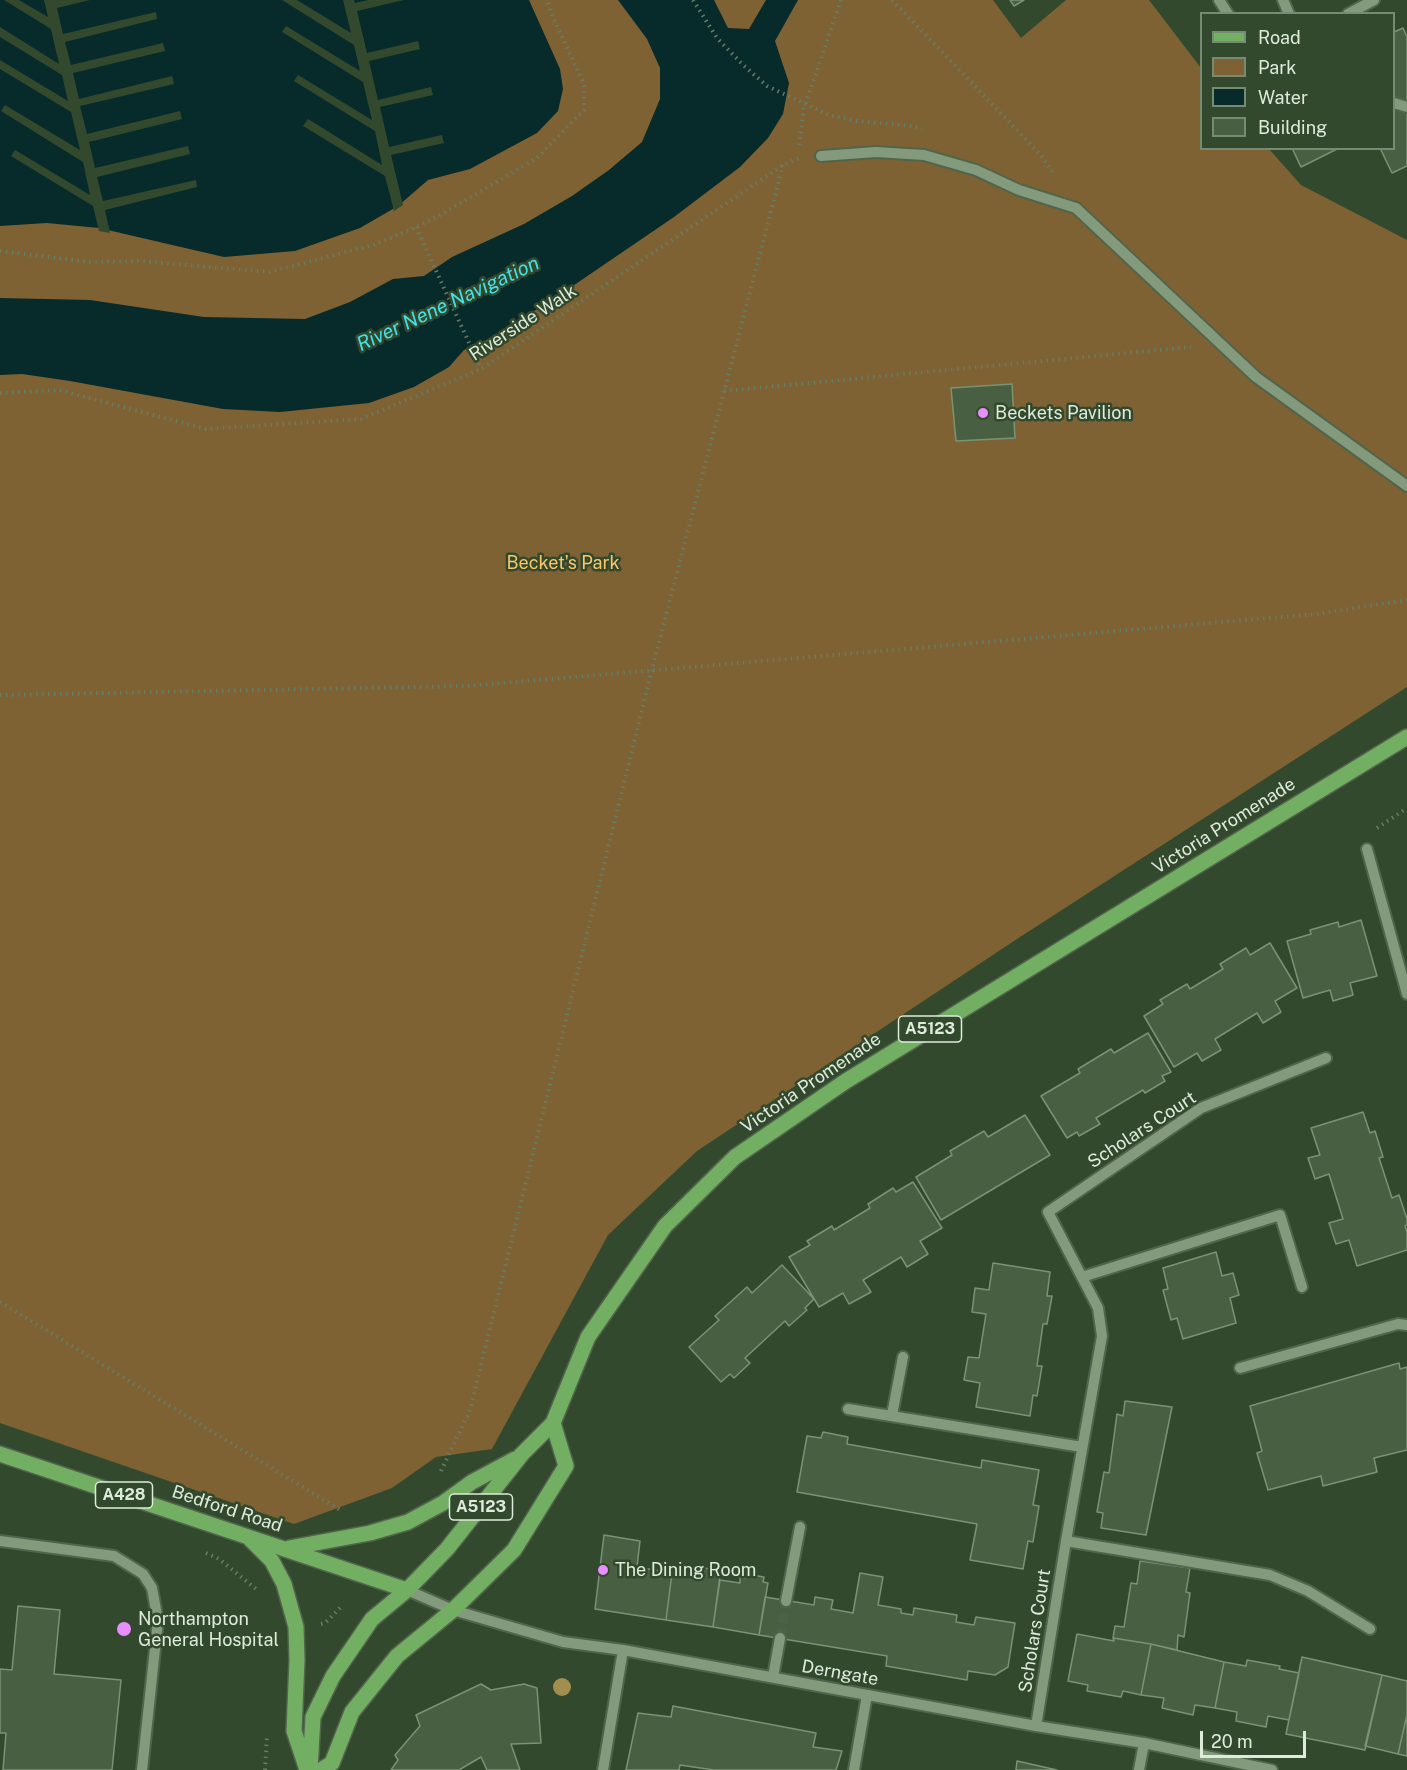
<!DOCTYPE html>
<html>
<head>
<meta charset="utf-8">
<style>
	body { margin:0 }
	#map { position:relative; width:1407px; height:1770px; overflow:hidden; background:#33492e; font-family:"Public Sans",sans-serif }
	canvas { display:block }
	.legend { position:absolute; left:1200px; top:12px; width:195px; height:138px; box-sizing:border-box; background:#33492e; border:2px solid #778a73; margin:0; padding:8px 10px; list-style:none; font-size:18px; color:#deebdb }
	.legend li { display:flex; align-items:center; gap:12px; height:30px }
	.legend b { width:30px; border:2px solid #778a73 }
	.scale { position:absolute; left:1200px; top:1731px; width:106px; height:27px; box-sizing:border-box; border:3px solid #deebdb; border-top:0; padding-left:8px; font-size:18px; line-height:21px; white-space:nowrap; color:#deebdb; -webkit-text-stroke:4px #33492e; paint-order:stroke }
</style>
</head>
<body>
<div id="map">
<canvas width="1407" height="1770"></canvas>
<ul class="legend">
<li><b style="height:8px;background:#73af62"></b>Road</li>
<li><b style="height:16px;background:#7e6233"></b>Park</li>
<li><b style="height:16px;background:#072a2b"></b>Water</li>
<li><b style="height:16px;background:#485f42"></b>Building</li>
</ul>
<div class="scale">20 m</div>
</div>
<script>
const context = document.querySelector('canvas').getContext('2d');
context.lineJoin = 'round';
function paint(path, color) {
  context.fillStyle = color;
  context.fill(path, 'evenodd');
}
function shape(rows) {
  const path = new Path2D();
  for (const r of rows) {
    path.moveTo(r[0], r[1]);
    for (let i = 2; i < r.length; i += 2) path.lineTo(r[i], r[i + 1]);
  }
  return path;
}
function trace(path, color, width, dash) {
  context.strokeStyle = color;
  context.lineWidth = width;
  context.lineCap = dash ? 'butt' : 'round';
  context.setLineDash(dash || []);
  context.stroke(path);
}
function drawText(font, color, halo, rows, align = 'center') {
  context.font = font + ' "Public Sans",sans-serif';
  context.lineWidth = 5;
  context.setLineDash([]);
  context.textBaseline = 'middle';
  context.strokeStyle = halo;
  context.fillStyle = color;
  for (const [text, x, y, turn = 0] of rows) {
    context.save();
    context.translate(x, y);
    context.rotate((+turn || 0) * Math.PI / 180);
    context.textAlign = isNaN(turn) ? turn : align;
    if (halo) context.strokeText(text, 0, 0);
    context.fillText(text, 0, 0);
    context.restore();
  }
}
paint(shape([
	[0,0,993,0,1021,38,1066,0,1149,0,1201,68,1202,148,1269,149,1301,185,1407,240,1407,687,1017,939,697,1151,608,1235,492,1449,436,1457,392,1488,294,1524,0,1423]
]), '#7e6233');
paint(shape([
	[0,0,529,0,560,69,563,89,558,111,537,133,470,169,428,180,398,206,360,228,295,251,224,257,99,228,47,223,0,226],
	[618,0,714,0,728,28,749,29,766,0,798,0,775,41,789,83,783,114,768,138,740,167,674,217,561,294,491,338,464,350,449,367,414,387,369,403,280,412,223,409,70,381,22,374,0,375,0,298,90,300,204,317,305,319,350,302,393,279,424,276,452,257,524,224,572,196,609,170,642,142,660,99,660,68,647,39]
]), '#072a2b');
paint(shape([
	[4,0,19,0,48,17,44,0,90,0,57,8,63,34,156,12,157,19,65,42,71,65,163,43,165,51,73,73,79,99,172,76,174,84,80,106,87,134,180,111,182,119,89,142,95,168,188,146,190,154,97,177,103,201,196,180,197,187,105,210,110,233,99,231,93,206,11,156,15,150,90,195,83,162,1,111,5,105,80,150,71,112,0,69,0,60,68,101,62,75,0,37,0,27,59,64,51,29],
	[282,0,297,0,351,33,343,0,354,0,355,3,368,0,404,0,357,11,367,53,418,41,420,49,369,61,378,100,431,87,433,95,380,107,389,147,442,135,444,143,391,155,403,205,394,211,385,176,303,126,308,119,382,165,375,131,294,81,298,75,372,120,363,82,282,32,286,26,360,71,354,45]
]), '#33492e');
const building = shape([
	[1010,0,1024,0,1014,6,1010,0],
	[1403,28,1407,37,1407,166,1392,173,1380,148,1394,148,1394,32,1403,28],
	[1292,148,1339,148,1301,167,1292,148],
	[1012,384,1015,438,956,441,951,388,1012,384],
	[1361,920,1377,976,1350,983,1353,995,1333,1001,1330,990,1303,998,1287,941,1311,934,1310,930,1338,922,1339,927,1361,920],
	[1270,943,1297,988,1275,1001,1281,1012,1263,1023,1257,1013,1215,1039,1221,1050,1202,1061,1197,1053,1174,1067,1144,1016,1163,1004,1160,1000,1187,984,1190,989,1223,969,1220,964,1246,948,1250,955,1270,943],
	[1148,1033,1171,1072,1162,1076,1165,1081,1145,1093,1143,1090,1096,1118,1100,1124,1079,1136,1077,1132,1067,1138,1041,1096,1080,1073,1078,1069,1111,1049,1114,1053,1148,1033],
	[1363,1112,1370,1133,1375,1131,1383,1157,1379,1158,1392,1198,1399,1195,1407,1219,1407,1225,1405,1226,1407,1232,1407,1250,1357,1266,1349,1240,1336,1244,1329,1223,1343,1219,1329,1174,1315,1179,1308,1158,1320,1155,1311,1128,1363,1112],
	[1025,1115,1050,1155,941,1220,916,1177,952,1155,950,1151,984,1131,988,1137,1025,1115],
	[913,1182,942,1228,920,1241,928,1254,907,1267,901,1257,863,1280,871,1292,849,1304,843,1293,819,1307,789,1257,810,1245,807,1241,832,1226,834,1230,870,1208,868,1204,893,1188,896,1192,913,1182],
	[1216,1252,1222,1276,1233,1273,1239,1295,1230,1298,1236,1323,1183,1339,1177,1318,1171,1320,1163,1290,1168,1289,1163,1268,1216,1252],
	[993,1263,1050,1272,1047,1296,1052,1296,1047,1324,1043,1324,1037,1366,1042,1366,1037,1396,1033,1395,1030,1416,976,1407,980,1383,964,1380,968,1357,979,1358,986,1314,972,1312,975,1288,989,1290,993,1263],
	[782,1265,814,1299,805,1308,807,1310,789,1326,785,1321,745,1358,750,1363,734,1378,730,1374,721,1382,689,1347,719,1320,715,1316,747,1287,752,1293,782,1265],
	[1399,1363,1400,1369,1407,1367,1407,1450,1374,1458,1377,1472,1323,1486,1321,1476,1268,1490,1257,1453,1262,1451,1250,1406,1399,1363],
	[1125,1401,1172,1407,1146,1535,1101,1528,1103,1513,1097,1512,1104,1472,1109,1473,1117,1414,1123,1416,1125,1401],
	[823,1432,848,1437,847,1444,981,1468,982,1460,1039,1470,1033,1505,1039,1506,1033,1542,1028,1541,1023,1569,970,1560,977,1524,797,1492,807,1436,821,1438,823,1432],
	[604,1535,640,1541,637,1567,672,1573,666,1620,595,1609,604,1535],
	[1140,1561,1190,1568,1186,1592,1190,1593,1184,1637,1178,1635,1177,1650,1151,1644,1113,1638,1115,1626,1124,1627,1131,1583,1137,1584,1140,1561],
	[698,1567,717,1570,716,1575,720,1576,713,1627,666,1620,672,1573,692,1576,693,1571,698,1571,698,1567],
	[860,1573,883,1577,878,1605,901,1609,901,1613,913,1615,914,1608,957,1615,956,1622,974,1625,976,1617,1015,1623,1008,1667,995,1675,968,1671,967,1680,886,1666,887,1656,759,1635,765,1597,814,1605,815,1597,833,1600,831,1609,853,1613,860,1573],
	[746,1574,764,1577,763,1582,768,1583,759,1635,713,1627,720,1580,740,1583,740,1577,745,1578,746,1574],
	[18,1606,60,1610,54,1674,121,1680,112,1770,3,1770,6,1733,0,1733,0,1669,12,1670,18,1606],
	[1077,1634,1114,1641,1113,1638,1151,1644,1141,1695,1123,1691,1121,1697,1087,1691,1088,1685,1068,1681,1077,1634],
	[1151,1644,1224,1662,1215,1708,1195,1705,1193,1715,1162,1708,1164,1698,1141,1695,1151,1644],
	[1302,1657,1382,1675,1365,1750,1286,1734,1302,1657],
	[1247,1660,1280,1666,1279,1669,1299,1673,1289,1720,1268,1716,1266,1727,1236,1721,1237,1712,1215,1708,1224,1662,1246,1666,1247,1660],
	[1382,1675,1407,1681,1407,1715,1398,1754,1365,1746,1382,1675],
	[481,1684,491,1690,524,1684,537,1688,541,1743,511,1744,520,1770,487,1770,481,1757,459,1770,391,1770,398,1760,395,1755,420,1726,416,1715,481,1684],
	[673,1706,816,1733,813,1747,842,1751,836,1770,714,1770,680,1765,679,1770,626,1770,638,1713,671,1717,673,1706],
	[1407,1715,1407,1756,1398,1754,1407,1715],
	[1017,1761,1057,1770,1016,1770,1017,1761]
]);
paint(building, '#485f42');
trace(building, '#7b9375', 1.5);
trace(shape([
	[780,1638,786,1601]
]), '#4d6148', 10, [10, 5]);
const minor = shape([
	[1219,0,1228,14],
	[1283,0,1289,14],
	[1348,14,1374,0],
	[1394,103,1407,107],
	[821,156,876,152,924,155,976,170,1019,190,1076,208,1256,377,1407,486],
	[1367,849,1407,994],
	[1082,1277,1280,1215,1302,1287],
	[1240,1368,1398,1324,1407,1325],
	[848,1409,1082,1447],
	[892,1415,903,1357],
	[0,1541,114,1556,143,1574,152,1588,158,1621,142,1770],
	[1066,1541,1270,1575,1308,1591,1370,1629],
	[407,1590,453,1610,563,1642,623,1650,1036,1726,1144,1743,1272,1770],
	[786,1601,800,1527],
	[773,1677,780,1638],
	[1036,1726,1066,1541,1102,1336,1098,1308,1048,1212,1201,1108,1326,1058],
	[603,1770,623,1650],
	[854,1770,867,1695],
	[1139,1770,1144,1743]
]);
const major = shape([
	[0,1454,407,1590],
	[250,1539,272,1561,284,1584,296,1627,297,1660,294,1731,306,1767],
	[289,1548,370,1533,408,1522,443,1503,472,1482,515,1459],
	[310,1770,313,1717,333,1676,372,1619,407,1590,447,1549,522,1454,553,1423,588,1337,665,1226,735,1157,846,1081,1407,737],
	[321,1770,332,1763,352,1712,397,1656,453,1610,514,1550,566,1466,553,1423]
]);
trace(minor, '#51644c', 14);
trace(major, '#51644c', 18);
trace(shape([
	[892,0,1041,155,1054,175],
	[856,121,912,126,922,129],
	[799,145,804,108,841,0],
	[416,227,481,369],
	[0,251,89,262,140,261,269,272,373,245,410,230,442,214,537,158,584,110,584,84,552,15,547,0],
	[724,391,1191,347],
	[0,393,59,390,206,429,361,419,481,369,783,165,799,158],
	[0,695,467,686,1317,614,1407,600],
	[1377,828,1407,808],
	[0,1302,342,1511],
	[441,1471,470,1410,652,669,783,165],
	[206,1553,219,1559,256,1589],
	[321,1624,325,1623,343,1605],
	[265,1770,267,1736]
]), '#697c65', 4, [1.5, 4.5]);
trace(minor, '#839b7c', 10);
trace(major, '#73af62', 15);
trace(shape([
	[693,0,717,38,742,64,767,86,829,115,856,121]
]), '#697c65', 4, [1.5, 4.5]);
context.fillStyle = '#a28e4e';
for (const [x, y] of [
	[562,1687]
]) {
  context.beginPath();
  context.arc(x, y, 9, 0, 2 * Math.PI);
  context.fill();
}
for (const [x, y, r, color] of [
	[983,413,6,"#e88eff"],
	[603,1570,6,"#e88eff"],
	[124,1629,8,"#e88eff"]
]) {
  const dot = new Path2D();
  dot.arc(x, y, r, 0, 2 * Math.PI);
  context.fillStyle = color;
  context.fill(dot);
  trace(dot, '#33492e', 2);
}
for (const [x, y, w] of [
	[930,1029,63],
	[124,1495,57],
	[481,1507,63]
]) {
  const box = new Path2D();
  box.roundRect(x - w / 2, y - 13, w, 26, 4.5);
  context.fillStyle = '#33492e';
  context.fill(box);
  trace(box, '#deebdb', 1.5);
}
drawText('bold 16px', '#deebdb', null, [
	["A5123",930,1029],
	["A428",124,1495],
	["A5123",481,1507]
]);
drawText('18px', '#deebdb', '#33492e', [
	["Riverside Walk",523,323,-33],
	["Victoria Promenade",1224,826,-32],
	["Victoria Promenade",811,1083,-34],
	["Scholars Court",1142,1130,-33],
	["Bedford Road",227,1509,18],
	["Scholars Court",1035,1631,-81],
	["Derngate",840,1673,10]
]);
drawText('18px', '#deebdb', '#33492e', [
	["Beckets Pavilion",995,413],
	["The Dining Room",615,1570],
	["Northampton",138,1619],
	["General Hospital",138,1640]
], 'left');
drawText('18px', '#fcc669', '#33492e', [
	["Becket's Park",563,563]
]);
drawText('italic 20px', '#42e0e7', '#33492e', [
	["River Nene Navigation",448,304,-25]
]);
</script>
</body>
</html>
